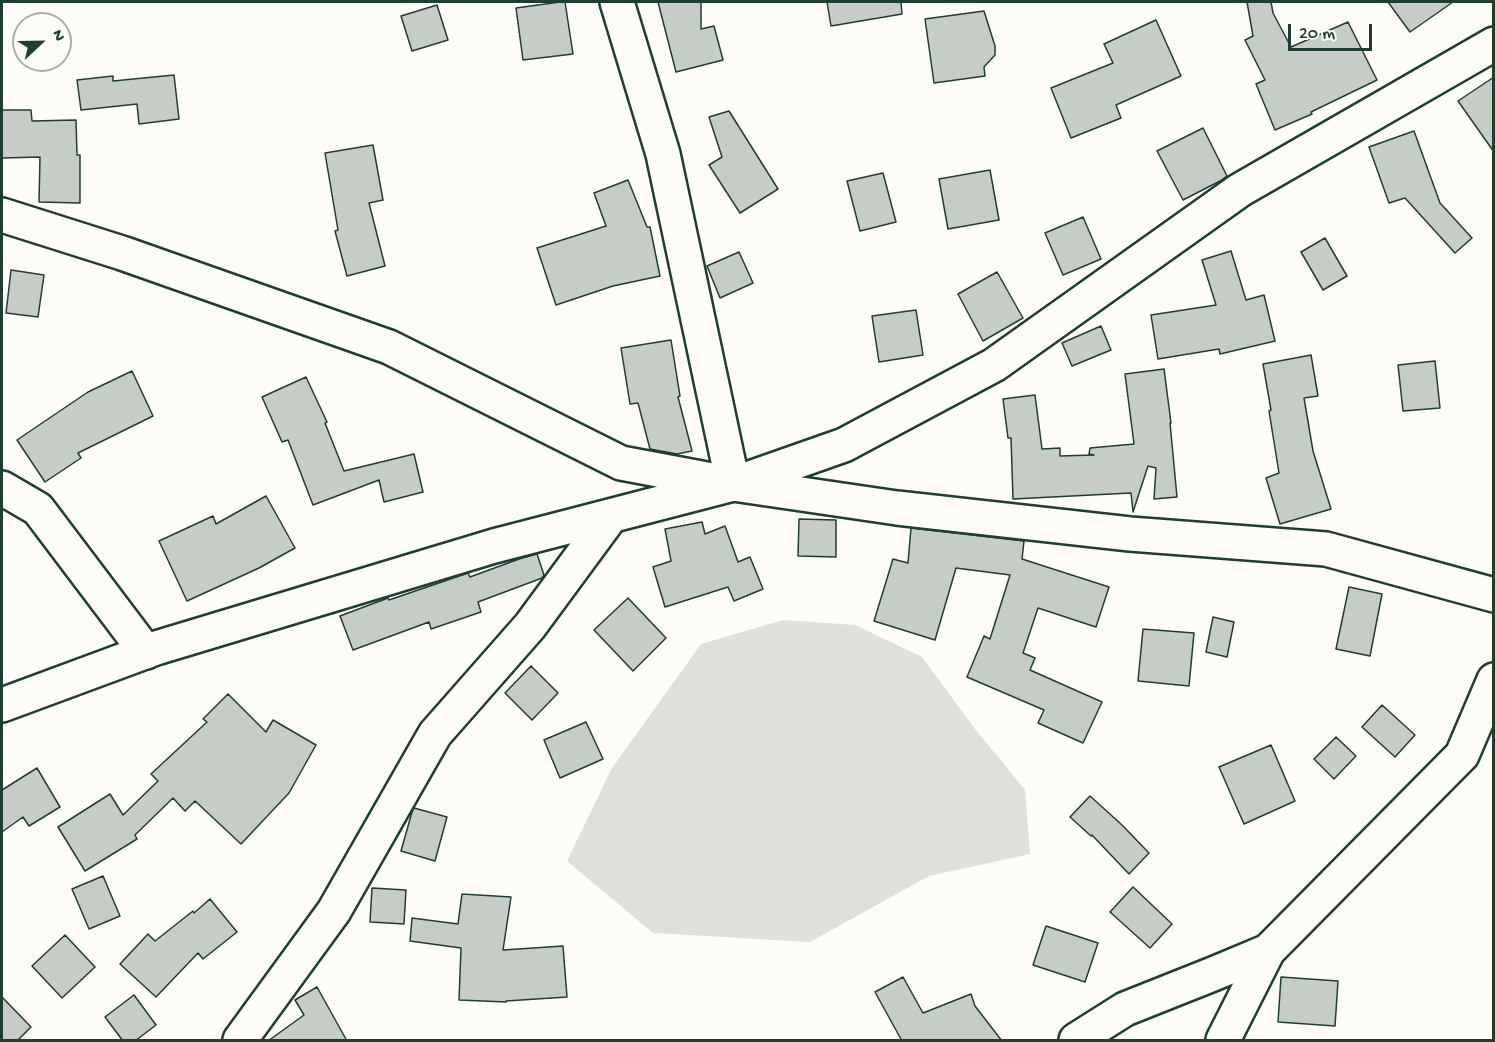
<!DOCTYPE html>
<html>
<head>
<meta charset="utf-8">
<style>
	body { margin:0 }
	#map { position:relative; width:1495px; height:1042px; overflow:hidden; background:#fdfcf7; font-family:"Gochi Hand",sans-serif }
	canvas { display:block }
	.frame { position:absolute; inset:0; border:3px solid #1f3d34; pointer-events:none }
	.north { position:absolute; left:12px; top:12px; width:60px; height:60px; box-sizing:border-box; background:#fdfcf7; border:2px solid #a4b0a9; border-radius:50%; rotate:68deg; font-size:16px; font-weight:700; line-height:24px; text-align:center; color:#1f3d34 }
	.north::after { content:''; display:block; margin:auto; width:21px; height:27px; background:#1f3d34; clip-path:polygon(50% 0,100% 100%,50% 72%,0 100%) }
	.scale { position:absolute; left:1288px; top:24px; width:84px; height:27px; box-sizing:border-box; border:3px solid #1f3d34; border-top:0; padding-left:8px; font-size:18px; line-height:21px; white-space:nowrap; color:#1f3d34; -webkit-text-stroke:4px #fdfcf7; paint-order:stroke }
</style>
</head>
<body>
<div id="map">
<canvas width="1495" height="1042"></canvas>
<div class="frame"></div>
<div class="north">N</div>
<div class="scale">20 m</div>
</div>
<script>
const context = document.querySelector('canvas').getContext('2d');
context.lineJoin = 'round';
function paint(path, color) {
  context.fillStyle = color;
  context.fill(path, 'evenodd');
}
function shape(rows) {
  const path = new Path2D();
  for (const r of rows) {
    path.moveTo(r[0], r[1]);
    for (let i = 2; i < r.length; i += 2) path.lineTo(r[i], r[i + 1]);
  }
  return path;
}
function trace(path, color, width, dash) {
  context.strokeStyle = color;
  context.lineWidth = width;
  context.lineCap = dash ? 'butt' : 'round';
  context.setLineDash(dash || []);
  context.stroke(path);
}
paint(shape([
	[783,620,855,625,922,657,975,729,1025,790,1030,854,929,876,810,942,653,933,567,861,612,768,701,644]
]), '#dde0db');
const building = shape([
	[560,2,565,2,573,54,523,60,516,8,560,2],
	[658,2,701,2,701,29,714,26,723,60,676,72,658,2],
	[827,2,901,2,902,14,831,26,827,2],
	[1247,2,1271,2,1273,13,1291,47,1348,22,1377,80,1311,112,1312,114,1275,130,1256,84,1265,80,1245,40,1253,36,1247,2],
	[1388,2,1453,2,1410,32,1388,2],
	[437,5,448,40,412,51,401,16,437,5],
	[984,11,995,46,995,55,984,67,985,76,934,83,925,19,984,11],
	[1156,20,1181,76,1116,105,1121,118,1071,138,1051,88,1113,63,1104,44,1156,20],
	[174,75,179,119,139,124,137,104,81,110,77,80,113,76,113,81,174,75],
	[1494,77,1494,152,1458,101,1494,77],
	[2,110,31,110,32,121,76,120,77,155,80,155,80,203,39,202,40,157,2,158,2,110],
	[729,111,778,189,740,213,709,165,722,157,709,117,729,111],
	[1203,128,1227,176,1220,181,1183,200,1157,151,1203,128],
	[1414,131,1440,203,1472,238,1455,253,1405,198,1389,203,1369,147,1414,131],
	[373,145,383,200,369,203,385,266,347,276,335,231,338,230,325,153,373,145],
	[990,170,999,220,948,229,939,179,990,170],
	[883,173,896,222,860,231,847,181,883,173],
	[628,180,647,227,650,227,660,276,613,286,556,305,537,248,606,226,594,193,628,180],
	[1083,217,1101,259,1063,275,1045,233,1083,217],
	[1325,238,1347,276,1323,290,1301,252,1325,238],
	[1231,251,1246,300,1264,295,1275,341,1220,354,1219,349,1158,359,1151,315,1216,305,1202,260,1231,251],
	[739,252,753,283,720,298,707,266,739,252],
	[11,270,44,275,38,317,6,313,11,270],
	[997,272,1023,318,983,341,958,294,997,272],
	[916,310,923,355,879,362,872,316,916,310],
	[1101,326,1111,350,1072,366,1062,343,1101,326],
	[671,340,680,396,678,397,692,451,677,454,650,449,638,403,630,404,621,348,671,340],
	[1311,355,1318,396,1304,398,1313,451,1331,509,1280,524,1266,478,1279,473,1269,411,1271,410,1263,364,1311,355],
	[1435,361,1440,408,1403,411,1398,365,1435,361],
	[1164,369,1171,423,1170,423,1177,497,1154,499,1156,468,1148,466,1133,512,1131,493,1013,499,1011,438,1008,438,1003,399,1035,395,1042,449,1060,448,1060,456,1094,455,1089,454,1090,448,1134,444,1125,374,1164,369],
	[132,371,153,416,78,453,81,458,45,482,17,440,88,392,132,371],
	[306,377,327,422,325,423,344,471,414,454,423,492,384,502,379,480,313,505,288,440,282,442,262,397,306,377],
	[266,496,295,548,259,568,187,601,159,541,213,516,216,524,266,496],
	[799,519,836,520,836,557,798,556,799,519],
	[702,522,705,534,725,526,738,562,750,557,763,589,734,601,728,587,665,607,653,567,671,561,665,529,702,522],
	[911,528,1024,541,1022,559,1109,587,1096,627,1038,608,1023,653,1035,658,1030,670,1102,702,1083,743,1038,723,1044,710,967,677,984,636,990,639,1010,575,956,568,935,640,874,621,893,559,908,563,911,528],
	[537,554,544,575,542,578,478,602,481,612,431,629,429,622,353,650,340,616,388,598,389,600,468,573,470,577,519,559,537,554],
	[1349,587,1382,594,1370,656,1336,649,1349,587],
	[628,598,666,638,633,671,594,630,628,598],
	[1213,617,1234,622,1227,657,1206,652,1213,617],
	[1143,629,1194,633,1189,686,1138,681,1143,629],
	[531,666,558,693,532,720,505,693,531,666],
	[228,694,266,732,273,720,316,745,289,793,241,844,195,801,185,811,173,798,135,835,137,839,85,871,58,827,110,794,123,815,158,781,151,774,207,722,203,719,228,694],
	[1382,705,1415,735,1395,757,1362,727,1382,705],
	[586,722,603,759,560,778,544,740,586,722],
	[1336,737,1356,756,1334,779,1314,759,1336,737],
	[1271,745,1295,801,1244,824,1219,767,1271,745],
	[37,768,60,807,29,826,23,817,2,832,2,790,37,768],
	[1090,796,1122,825,1149,853,1129,874,1092,835,1091,836,1070,817,1090,796],
	[414,808,447,817,435,861,401,851,412,812,414,808],
	[103,876,120,916,89,929,72,889,103,876],
	[1133,887,1172,924,1150,948,1110,912,1133,887],
	[372,888,406,890,404,924,370,922,372,888],
	[462,894,511,897,503,950,563,946,567,997,506,1001,506,1002,459,1000,461,948,410,941,412,918,458,924,462,894],
	[210,899,237,932,203,959,198,953,156,997,120,964,148,934,155,941,193,911,194,913,210,899],
	[1046,926,1098,943,1085,982,1033,965,1046,926],
	[65,935,95,967,62,998,32,966,65,935],
	[903,977,923,1013,971,994,975,1006,1002,1041,902,1041,875,992,903,977],
	[1281,977,1338,981,1335,1026,1278,1022,1281,977],
	[317,987,347,1041,268,1041,304,1015,295,1000,317,987],
	[134,995,156,1025,135,1041,123,1041,105,1017,134,995],
	[2,997,31,1027,17,1041,2,1041,2,997]
]);
paint(building, '#c6cdc7');
trace(building, '#1f3d34', 1.5);
const minor = shape([
	[617,2,663,154,733,484],
	[2,215,122,253,389,347,621,463,733,484,897,508,1130,534,1326,549,1494,595],
	[2,488,38,509,146,652],
	[2,705,156,648,494,546,733,484,844,445,994,365,1240,190,1494,44],
	[240,1040,334,911,435,734,530,626,611,516],
	[1076,1040,1125,1009,1213,974,1268,951],
	[1223,1040,1268,951,1462,755,1494,680]
]);
trace(minor, '#1f3d34', 38);
trace(minor, '#fdfcf7', 33);
</script>
</body>
</html>
